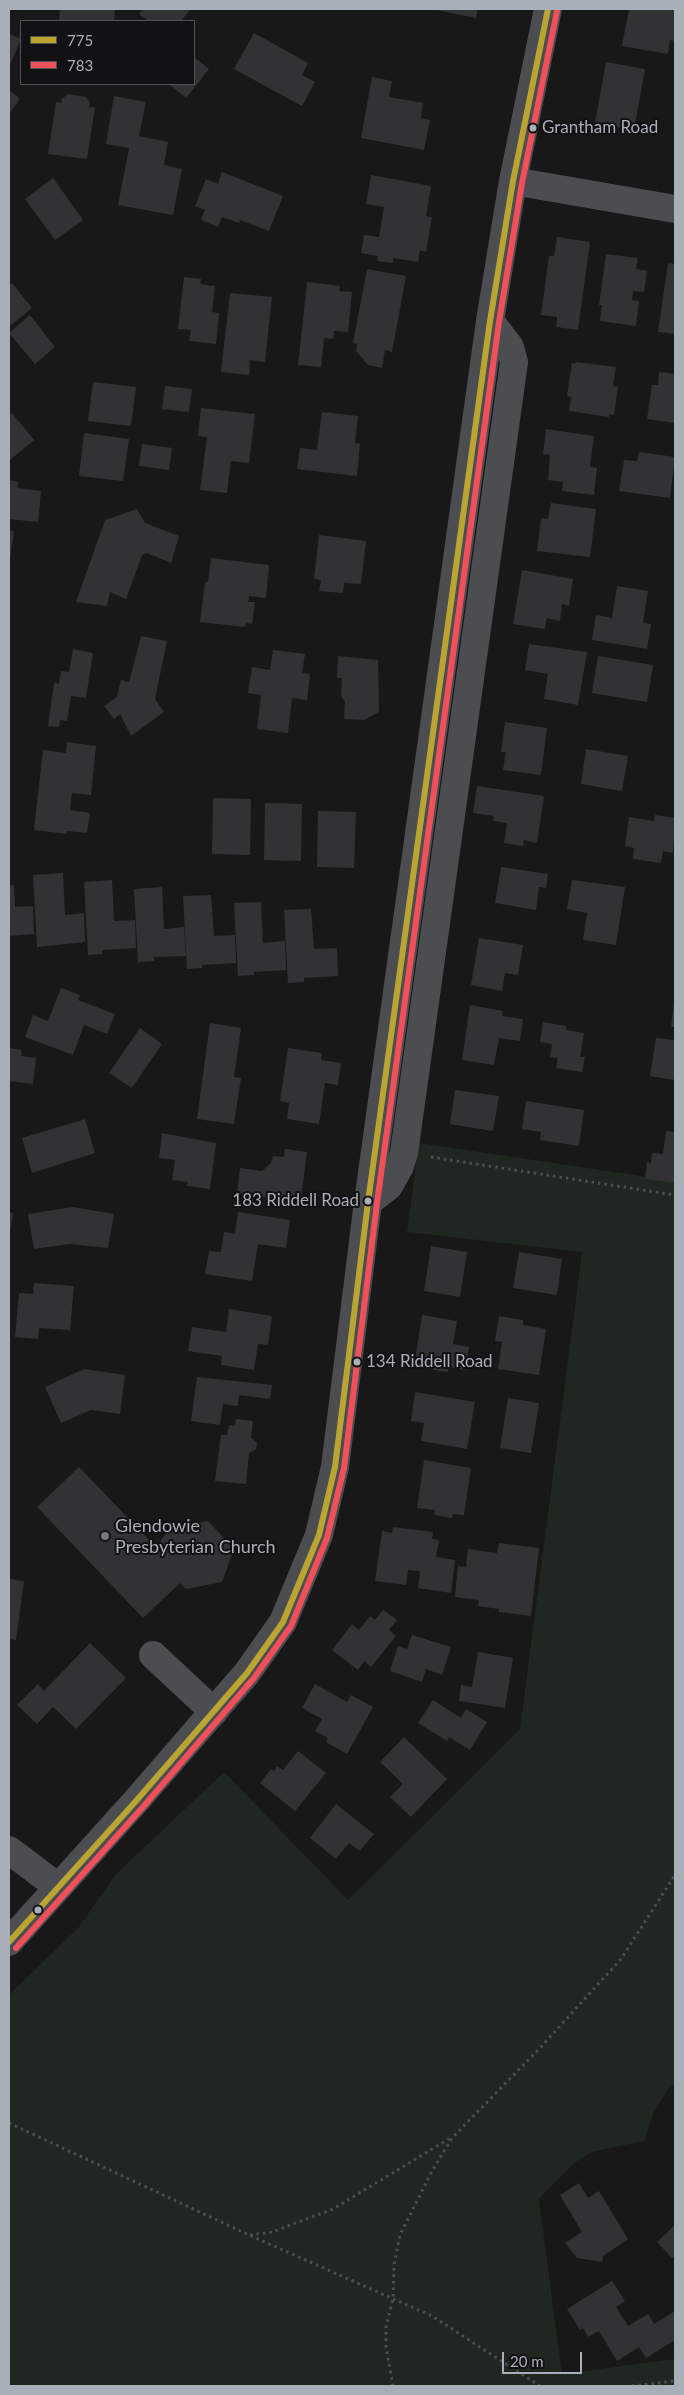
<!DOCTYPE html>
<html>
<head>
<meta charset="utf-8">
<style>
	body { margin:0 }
	#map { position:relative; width:684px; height:2395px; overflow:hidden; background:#181818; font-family:Lato,sans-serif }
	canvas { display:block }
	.frame { position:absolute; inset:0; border:10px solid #a9afb8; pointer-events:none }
	.legend { position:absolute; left:20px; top:20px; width:175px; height:65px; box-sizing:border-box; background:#121214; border:1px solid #4e5156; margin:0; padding:6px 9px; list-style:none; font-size:15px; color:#a9afb8 }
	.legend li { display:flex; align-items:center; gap:10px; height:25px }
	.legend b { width:25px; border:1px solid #4e5156 }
	.scale { position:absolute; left:502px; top:2352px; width:80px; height:22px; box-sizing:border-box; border:2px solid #a9afb8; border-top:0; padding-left:6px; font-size:15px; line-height:18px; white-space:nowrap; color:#a9afb8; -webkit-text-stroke:4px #121214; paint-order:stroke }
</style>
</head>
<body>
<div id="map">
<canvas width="684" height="2395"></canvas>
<div class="frame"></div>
<ul class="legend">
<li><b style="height:6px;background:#bba532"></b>775</li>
<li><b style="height:6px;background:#f0505a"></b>783</li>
</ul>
<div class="scale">20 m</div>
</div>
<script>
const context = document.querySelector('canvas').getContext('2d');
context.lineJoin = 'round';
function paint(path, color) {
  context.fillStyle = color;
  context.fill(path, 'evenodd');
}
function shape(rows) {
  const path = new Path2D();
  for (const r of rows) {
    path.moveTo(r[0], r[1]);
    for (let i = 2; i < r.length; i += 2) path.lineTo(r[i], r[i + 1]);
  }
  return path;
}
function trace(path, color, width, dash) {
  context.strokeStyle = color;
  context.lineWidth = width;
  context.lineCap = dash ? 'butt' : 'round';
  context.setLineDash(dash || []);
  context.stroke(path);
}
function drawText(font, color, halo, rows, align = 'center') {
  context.font = font + ' Lato,sans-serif';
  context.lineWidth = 4;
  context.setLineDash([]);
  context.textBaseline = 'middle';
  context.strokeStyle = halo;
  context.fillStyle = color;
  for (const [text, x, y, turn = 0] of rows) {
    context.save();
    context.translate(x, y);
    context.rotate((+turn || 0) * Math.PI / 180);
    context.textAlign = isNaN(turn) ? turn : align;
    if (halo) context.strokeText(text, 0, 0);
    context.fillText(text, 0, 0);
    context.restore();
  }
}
paint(shape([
	[419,1143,675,1181,675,2084,668,2089,653,2114,644,2141,591,2152,574,2163,539,2199,562,2374,675,2359,675,2386,9,2386,9,1995,79,1927,116,1874,224,1772,348,1900,520,1729,582,1252,407,1232]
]), '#202620');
paint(shape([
	[60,9,115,9,114,21,59,21],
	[143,9,188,9,190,10,182,20,184,21,149,21,139,14],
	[432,9,478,9,476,18],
	[629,9,675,9,675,41,670,40,668,54,622,46],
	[254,33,308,63,302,75,315,82,302,106,234,69],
	[9,34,21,39,9,67],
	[194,57,209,69,186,98,169,84,194,84],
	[606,62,645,69,634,130,595,123],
	[372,77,392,81,389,97,423,103,421,118,430,120,424,150,361,138],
	[9,90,20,99,9,114],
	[69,94,86,97,90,102,89,108,95,107,87,159,48,154,56,102,62,103,61,99],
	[114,96,146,102,139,136,168,142,164,165,182,169,173,215,118,205,129,148,106,144],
	[222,172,283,196,269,231,240,220,239,223,222,217,218,227,201,220,205,210,195,206,206,179,218,184],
	[371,175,431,186,426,216,432,217,426,252,420,250,418,262,393,258,393,263,377,261,378,256,361,253,364,235,379,237,384,207,366,204],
	[53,178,83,220,55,240,25,199],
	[557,237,590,242,578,330,556,327,557,317,541,315,549,256,554,256],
	[606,254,638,258,636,269,647,271,644,292,633,291,632,300,639,301,636,326,600,321,602,305,599,305],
	[668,263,675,264,675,334,658,332],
	[367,269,406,276,392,352,385,350,382,368,368,365,356,351,357,344,353,343],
	[184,277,201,279,200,284,215,286,212,312,219,313,216,344,189,341,191,330,178,329],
	[307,282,340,286,339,291,352,292,348,332,334,331,333,339,324,338,321,367,298,365],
	[12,283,32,308,9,327,9,285],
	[230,293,272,297,265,362,250,360,249,375,221,372],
	[30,315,55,347,35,364,9,333],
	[576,362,616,367,613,386,618,387,614,415,609,414,609,417,569,411,571,397,567,396,572,363,575,364],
	[659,372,675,374,675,423,647,419,652,385,658,385],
	[93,382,136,387,131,426,88,421],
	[165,386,192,389,189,412,162,409],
	[201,408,255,414,249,463,231,461,227,493,200,490,207,437,198,436],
	[322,412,358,416,355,443,360,444,357,476,297,469,300,448,317,450],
	[12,413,34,440,10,460,9,415],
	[546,429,594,436,590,467,597,468,594,495,562,491,563,482,548,480,550,455,543,454],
	[84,433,129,439,123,481,79,476],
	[142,444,172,448,169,470,139,466],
	[639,452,675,457,670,498,619,491,624,460,637,461],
	[9,480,18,482,18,488,41,491,38,522,9,519],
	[551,503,596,509,590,557,537,551,541,518,548,519],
	[137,509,145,523,179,536,171,563,147,553,142,555,126,599,110,592,107,606,76,602,105,520],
	[9,530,14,531,10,560,9,560],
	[319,535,366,541,361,584,344,583,343,593,319,591,321,580,314,579],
	[211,558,269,565,266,598,249,596,248,602,255,602,252,624,246,623,245,627,200,622,205,582,208,582],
	[522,570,573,579,569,606,562,604,560,621,547,618,545,629,513,624],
	[617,586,648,591,643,623,651,624,647,649,592,640,596,615,612,618],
	[141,636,167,641,155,699,164,712,131,736,120,714,114,719,104,706,117,697,121,680,129,682],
	[529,644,587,652,578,705,544,699,548,674,525,670],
	[73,649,93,653,86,698,71,696,67,721,60,720,59,727,48,726,54,683,59,684,61,671,69,672],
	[273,650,305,654,302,673,310,674,307,700,292,698,288,733,257,729,261,695,248,693,252,667,270,670],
	[338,656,378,660,379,712,364,720,344,719,345,702,341,696,342,678,337,678],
	[598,656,653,665,647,702,592,693],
	[505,722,547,728,541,775,503,770,506,752,501,752],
	[67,742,96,746,91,795,72,793,70,810,90,813,87,833,67,831,67,834,34,830,43,750,66,753],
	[586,749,628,756,622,791,581,784],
	[477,786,544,796,537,843,524,840,523,846,504,843,507,823,493,821,494,816,473,813],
	[213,798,251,799,250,855,212,854],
	[265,803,302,804,301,861,264,860],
	[318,811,356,812,354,868,317,867],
	[655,815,675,818,673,853,663,851,661,863,633,859,634,848,625,846,629,817,654,821],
	[501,867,548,874,546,888,539,887,536,910,495,903],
	[63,873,65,915,84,913,85,942,37,947,33,875],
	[112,880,114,921,135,920,136,948,102,950,102,954,88,955,84,882],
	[572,880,625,887,616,945,583,940,587,913,567,909],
	[14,885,15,907,33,906,34,934,9,936,9,886],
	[162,887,164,929,184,927,186,956,154,957,154,961,138,962,134,889],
	[211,895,214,936,235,935,236,963,202,965,202,968,187,969,183,896],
	[261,902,263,943,285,941,286,970,254,972,254,975,238,976,234,903],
	[311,909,314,949,337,948,338,976,304,978,304,982,288,983,284,910],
	[479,938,523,945,518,975,505,973,502,991,471,985],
	[61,988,80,995,78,1000,115,1014,107,1034,84,1025,73,1055,25,1037,33,1015,48,1021],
	[674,1002,675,1002,675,1027,671,1027],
	[470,1005,503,1011,502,1016,523,1019,520,1041,499,1038,494,1065,462,1060],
	[543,1022,566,1026,566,1030,584,1033,580,1057,585,1057,582,1072,556,1068,558,1058,550,1057,552,1044,540,1042],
	[210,1023,241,1028,234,1077,241,1078,234,1124,197,1119],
	[140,1028,162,1044,132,1088,109,1073],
	[656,1038,675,1040,675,1080,650,1076],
	[9,1048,22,1050,21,1056,36,1058,33,1084,9,1081],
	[288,1048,322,1053,321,1060,341,1063,338,1085,325,1083,319,1124,287,1119,289,1103,280,1101],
	[455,1090,499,1096,493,1131,450,1124],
	[526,1101,584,1110,579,1146,540,1140,541,1132,522,1129],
	[85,1119,95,1153,32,1173,22,1138],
	[666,1131,675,1132,675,1183,645,1179,647,1162,651,1163,652,1153,663,1154],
	[162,1133,216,1143,210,1189,187,1186,188,1182,172,1180,175,1160,159,1158],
	[285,1149,307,1152,301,1198,285,1196,284,1200,237,1193,240,1168,262,1171,271,1163,273,1156,284,1157],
	[73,1207,114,1214,108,1248,69,1244,34,1249,28,1214],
	[9,1212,13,1213,10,1232,9,1232],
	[238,1212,290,1220,286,1248,258,1244,252,1281,205,1274,209,1251,221,1252,224,1232,235,1234],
	[431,1246,467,1252,460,1297,424,1291],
	[519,1252,562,1259,557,1295,513,1288],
	[34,1283,74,1286,70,1330,39,1328,38,1339,15,1337,19,1293,33,1294],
	[229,1309,272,1316,268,1345,258,1344,254,1370,221,1365,222,1356,188,1351,192,1327,226,1332],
	[422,1315,457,1321,453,1344,469,1347,465,1370,449,1367,448,1372,422,1368,423,1362,415,1361],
	[499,1316,523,1320,523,1325,546,1329,539,1375,498,1369,502,1342,495,1341],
	[84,1369,125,1375,120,1414,91,1410,61,1423,45,1387],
	[197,1377,272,1385,270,1399,239,1395,238,1406,223,1404,220,1425,191,1421],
	[415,1392,475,1402,467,1449,421,1441,424,1423,411,1421],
	[508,1398,539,1403,531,1453,500,1448],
	[236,1419,253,1421,251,1438,257,1443,256,1449,249,1453,246,1484,215,1481,221,1435,227,1435,229,1425,235,1426],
	[424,1460,471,1468,464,1515,453,1514,452,1518,434,1515,435,1510,417,1508],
	[79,1467,153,1544,159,1543,170,1528,208,1521,234,1549,222,1582,186,1589,180,1583,143,1618,37,1507],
	[393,1527,433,1532,432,1539,439,1540,436,1557,455,1560,451,1593,418,1588,420,1571,408,1570,406,1585,375,1581,382,1531,392,1533],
	[499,1543,539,1548,531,1616,499,1612,499,1609,478,1606,479,1600,455,1597,458,1566,466,1567,468,1549,497,1553],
	[9,1579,24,1581,16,1640,9,1639],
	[383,1610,397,1620,389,1630,396,1636,371,1667,364,1661,358,1670,332,1650,352,1624,359,1630,370,1616,375,1620],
	[412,1635,451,1647,442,1675,426,1669,422,1682,390,1671,398,1646,407,1649],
	[90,1643,126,1678,76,1729,53,1707,37,1724,17,1705,38,1684,44,1691],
	[478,1652,513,1658,505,1708,459,1701,461,1685,472,1687],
	[315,1684,347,1702,351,1695,373,1707,347,1754,326,1742,328,1738,315,1731,322,1719,302,1708],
	[433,1700,461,1718,466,1709,487,1722,470,1750,449,1737,447,1741,418,1723],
	[404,1737,447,1779,411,1817,390,1797,403,1784,380,1762],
	[298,1751,326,1773,295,1811,260,1783,271,1769,274,1771,277,1766,283,1770],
	[336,1804,374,1834,360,1851,349,1843,336,1859,310,1838],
	[579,2183,588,2198,599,2191,628,2239,603,2256,602,2262,577,2258,565,2243,582,2232,560,2195],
	[675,2225,675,2255,672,2258,657,2242],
	[612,2281,625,2301,616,2307,628,2326,648,2314,654,2324,675,2311,675,2340,646,2358,639,2347,617,2361,599,2331,588,2337,583,2328,580,2330,567,2309]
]), '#323234');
trace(shape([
	[431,1157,675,1195],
	[9,2123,249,2235,432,2316,540,2386],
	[250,2235,272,2232,333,2209,452,2137],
	[393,2386,386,2346,386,2327,393,2299,394,2265,400,2235,433,2169,453,2137,539,2049,621,1959,675,1875],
	[632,2386,675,2381]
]), '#4e4f52', 3, [2.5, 4]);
trace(shape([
	[513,181,675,209],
	[368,1202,389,1186,400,1166,404,1153,514,362,510,347,490,321],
	[153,1655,214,1712],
	[9,1850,58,1887],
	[9,1942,136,1801,247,1673,283,1622,319,1535,335,1467,368,1202,490,321,513,181,548,9]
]), '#4c4d50', 28);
trace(shape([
	[9,1942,136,1801,247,1673,283,1622,319,1535,335,1467,368,1202,490,321,513,181,548,9]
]), '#bba532', 6);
trace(shape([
	[16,1948,143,1807,254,1678,291,1626,327,1538,344,1468,377,1203,499,322,522,183,557,11]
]), '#f0505a', 6);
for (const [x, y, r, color] of [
	[533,128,4.5,"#a9afb8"],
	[368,1201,4.5,"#a9afb8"],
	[357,1362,4.5,"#a9afb8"],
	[105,1536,5,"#767a80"],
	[38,1910,4.5,"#a9afb8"]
]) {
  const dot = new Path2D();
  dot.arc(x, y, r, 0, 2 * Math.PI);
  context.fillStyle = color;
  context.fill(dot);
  trace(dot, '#121214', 2);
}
drawText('17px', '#a9afb8', '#121214', [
	["Grantham Road",542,128],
	["183 Riddell Road",359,1201,"right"],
	["134 Riddell Road",366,1362]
], 'left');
drawText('18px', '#a9afb8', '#121214', [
	["Glendowie",115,1526],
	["Presbyterian Church",115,1547]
], 'left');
</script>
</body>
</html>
